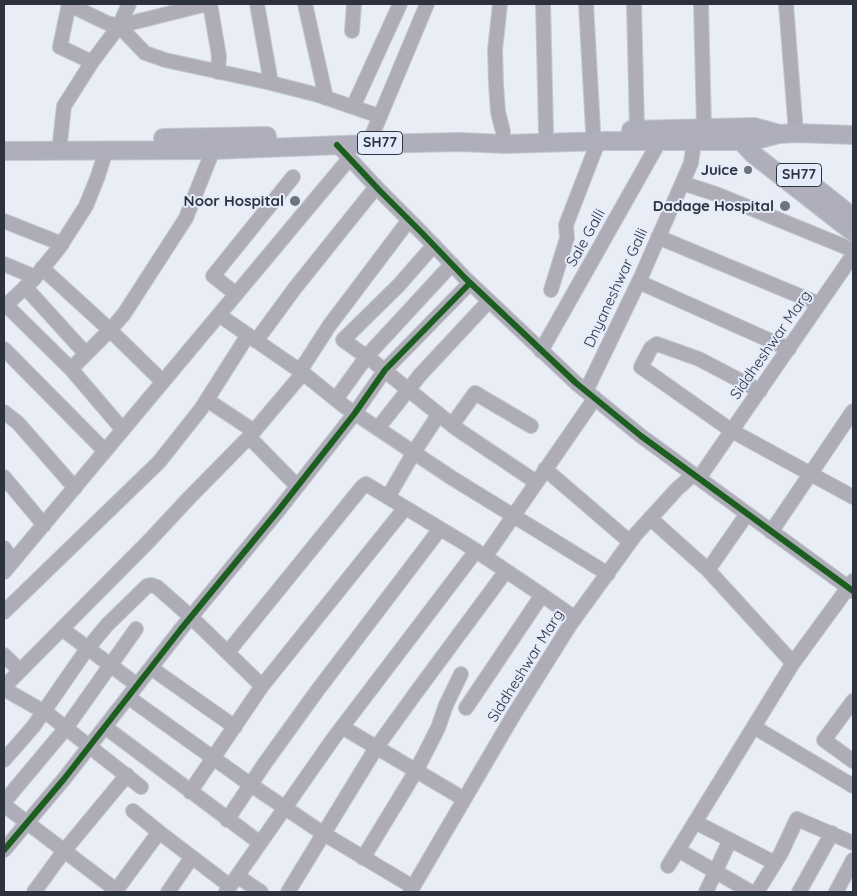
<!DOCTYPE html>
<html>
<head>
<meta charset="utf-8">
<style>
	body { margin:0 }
	#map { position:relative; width:857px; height:896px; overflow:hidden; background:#e9edf6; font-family:Quicksand,sans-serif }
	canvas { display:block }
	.frame { position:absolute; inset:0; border:5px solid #2e323c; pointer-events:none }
</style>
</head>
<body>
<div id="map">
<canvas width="857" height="896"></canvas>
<div class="frame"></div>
</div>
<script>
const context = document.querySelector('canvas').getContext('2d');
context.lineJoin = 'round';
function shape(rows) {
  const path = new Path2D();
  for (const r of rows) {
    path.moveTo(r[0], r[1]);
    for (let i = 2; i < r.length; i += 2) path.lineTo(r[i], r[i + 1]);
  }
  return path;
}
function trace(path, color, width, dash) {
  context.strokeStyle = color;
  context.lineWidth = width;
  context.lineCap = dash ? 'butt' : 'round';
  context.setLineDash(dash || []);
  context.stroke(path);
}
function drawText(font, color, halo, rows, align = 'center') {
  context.font = font + ' Quicksand,sans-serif';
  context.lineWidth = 4;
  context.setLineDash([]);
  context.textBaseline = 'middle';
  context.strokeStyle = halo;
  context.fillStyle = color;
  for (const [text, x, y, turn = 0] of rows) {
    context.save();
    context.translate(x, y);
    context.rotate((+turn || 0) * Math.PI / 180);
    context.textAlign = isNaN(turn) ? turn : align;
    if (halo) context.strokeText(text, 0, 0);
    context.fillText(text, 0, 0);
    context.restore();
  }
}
const minor = shape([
	[68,4,107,23,119,26,145,53,165,60,271,83,318,95,379,116],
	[69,4,60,47,92,62],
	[210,4,219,56,218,72],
	[257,4,271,83],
	[305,4,326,98],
	[500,4,495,50,496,84,498,112,503,132],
	[543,4,546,131],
	[586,4,593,130],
	[634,4,637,130],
	[701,4,704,128],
	[786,4,796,133],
	[119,26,207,4],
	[352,31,354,4],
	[353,107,400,4],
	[373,133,427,4],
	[337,145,380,191,422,233,465,278,576,383,641,436,853,591],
	[59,151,64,106,92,62,119,26,129,4],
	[682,183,716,194,853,250],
	[4,221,62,244],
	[658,237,819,304],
	[434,245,399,285,343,340,374,362,457,429,536,482],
	[4,264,35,277],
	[42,268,110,330,163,382],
	[639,282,789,349],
	[25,287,86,354],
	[551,290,567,238,566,225,598,142],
	[236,294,213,276,293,177],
	[6,305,71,369,123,430],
	[4,307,33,280,59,248,86,206,98,176,106,150],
	[219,315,303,373,344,406,452,478,608,574],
	[256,341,295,288,376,187],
	[4,349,105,451],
	[541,351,659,142],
	[71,369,110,330,124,314,186,218,213,150],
	[300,371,329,326,409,220],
	[586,391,641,277,691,163,694,142],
	[760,391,699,359,657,344,651,348,641,367,732,431,853,497],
	[336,399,367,356,452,264],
	[207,400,254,431],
	[4,412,18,423,75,488],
	[452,425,475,393,531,426],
	[378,428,420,375,489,301],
	[249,437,297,486],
	[545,469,630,542],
	[4,477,44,525],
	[699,478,853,255],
	[388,497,414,452,439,414],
	[747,514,708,570,793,663],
	[650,518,708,570],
	[771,532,853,411],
	[4,548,13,561],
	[485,557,595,398],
	[4,572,349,159],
	[542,595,575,618],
	[4,612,159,462,201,409,248,335],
	[62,629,137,685],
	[228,652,362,487,366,484,469,546,542,595,466,708],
	[4,655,20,671],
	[151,668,235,727],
	[4,687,148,542,189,498,249,437,303,373],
	[4,689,48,714,141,787],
	[128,697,251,785,324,834,413,887],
	[853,701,824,740,853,761],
	[105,727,260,843],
	[342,727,464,799],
	[754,727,853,786],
	[4,760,33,727,87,649,107,625,147,586,151,585,157,587,191,617,262,686],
	[190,792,262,686,405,508],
	[4,802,66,728,136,629],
	[4,805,116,890],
	[133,811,159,832],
	[227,820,265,763,317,691,440,529],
	[695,822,775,863],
	[4,850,64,779,181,629,278,511,355,413,385,370,470,283],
	[678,850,751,892],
	[363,858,416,771,438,728,446,705,461,674],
	[668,866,793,663,853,581],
	[237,876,261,892],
	[34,892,64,851,127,775],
	[115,892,159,832,230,886],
	[168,892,192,857],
	[226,892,333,739,476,551],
	[288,892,376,748,415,694,506,571],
	[410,892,513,716,570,625,636,534,677,489,694,474],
	[706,892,730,840],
	[757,892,781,853,797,819,853,843],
	[799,892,832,833],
	[836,892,853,860]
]);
const major = shape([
	[631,130,754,127,779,134],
	[739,134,741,141,753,154,853,232],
	[163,138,267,136],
	[4,151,213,150,368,144,460,142,505,144,607,141,741,141,756,140,779,134,796,133,853,135],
	[810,183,853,217]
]);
trace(minor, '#c4c8d0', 16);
trace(major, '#c4c8d0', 20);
trace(minor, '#adacb7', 14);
trace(major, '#aeafba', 18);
trace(shape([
	[337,145,380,191,422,233,465,278,576,383,641,436,853,591],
	[4,850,64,779,181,629,278,511,355,413,385,370,470,283]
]), '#1b5e20', 6);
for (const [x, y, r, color] of [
	[748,170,5,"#6f737d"],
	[295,201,6,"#6f737d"],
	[785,206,6,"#6f737d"]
]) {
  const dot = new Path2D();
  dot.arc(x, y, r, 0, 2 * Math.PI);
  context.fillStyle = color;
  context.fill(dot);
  trace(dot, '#e4ebfb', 2);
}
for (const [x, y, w] of [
	[380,143,45],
	[799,175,45]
]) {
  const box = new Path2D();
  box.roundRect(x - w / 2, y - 11.5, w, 23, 4);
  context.fillStyle = '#e4ebfb';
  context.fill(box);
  trace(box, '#2e323c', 1);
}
drawText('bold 14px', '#2e323c', null, [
	["SH77",380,143],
	["SH77",799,175]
]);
drawText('bold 15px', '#2e323c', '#e4ebfb', [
	["Juice",738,170],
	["Noor Hospital",284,201],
	["Dadage Hospital",774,206]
], 'right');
drawText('15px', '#2e323c', '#e4ebfb', [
	["Sale Galli",586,238,-61],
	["Dnyaneshwar Galli",616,288,-65],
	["Siddheshwar Marg",771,345,-55],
	["Siddheshwar Marg",526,666,-58]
]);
</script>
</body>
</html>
